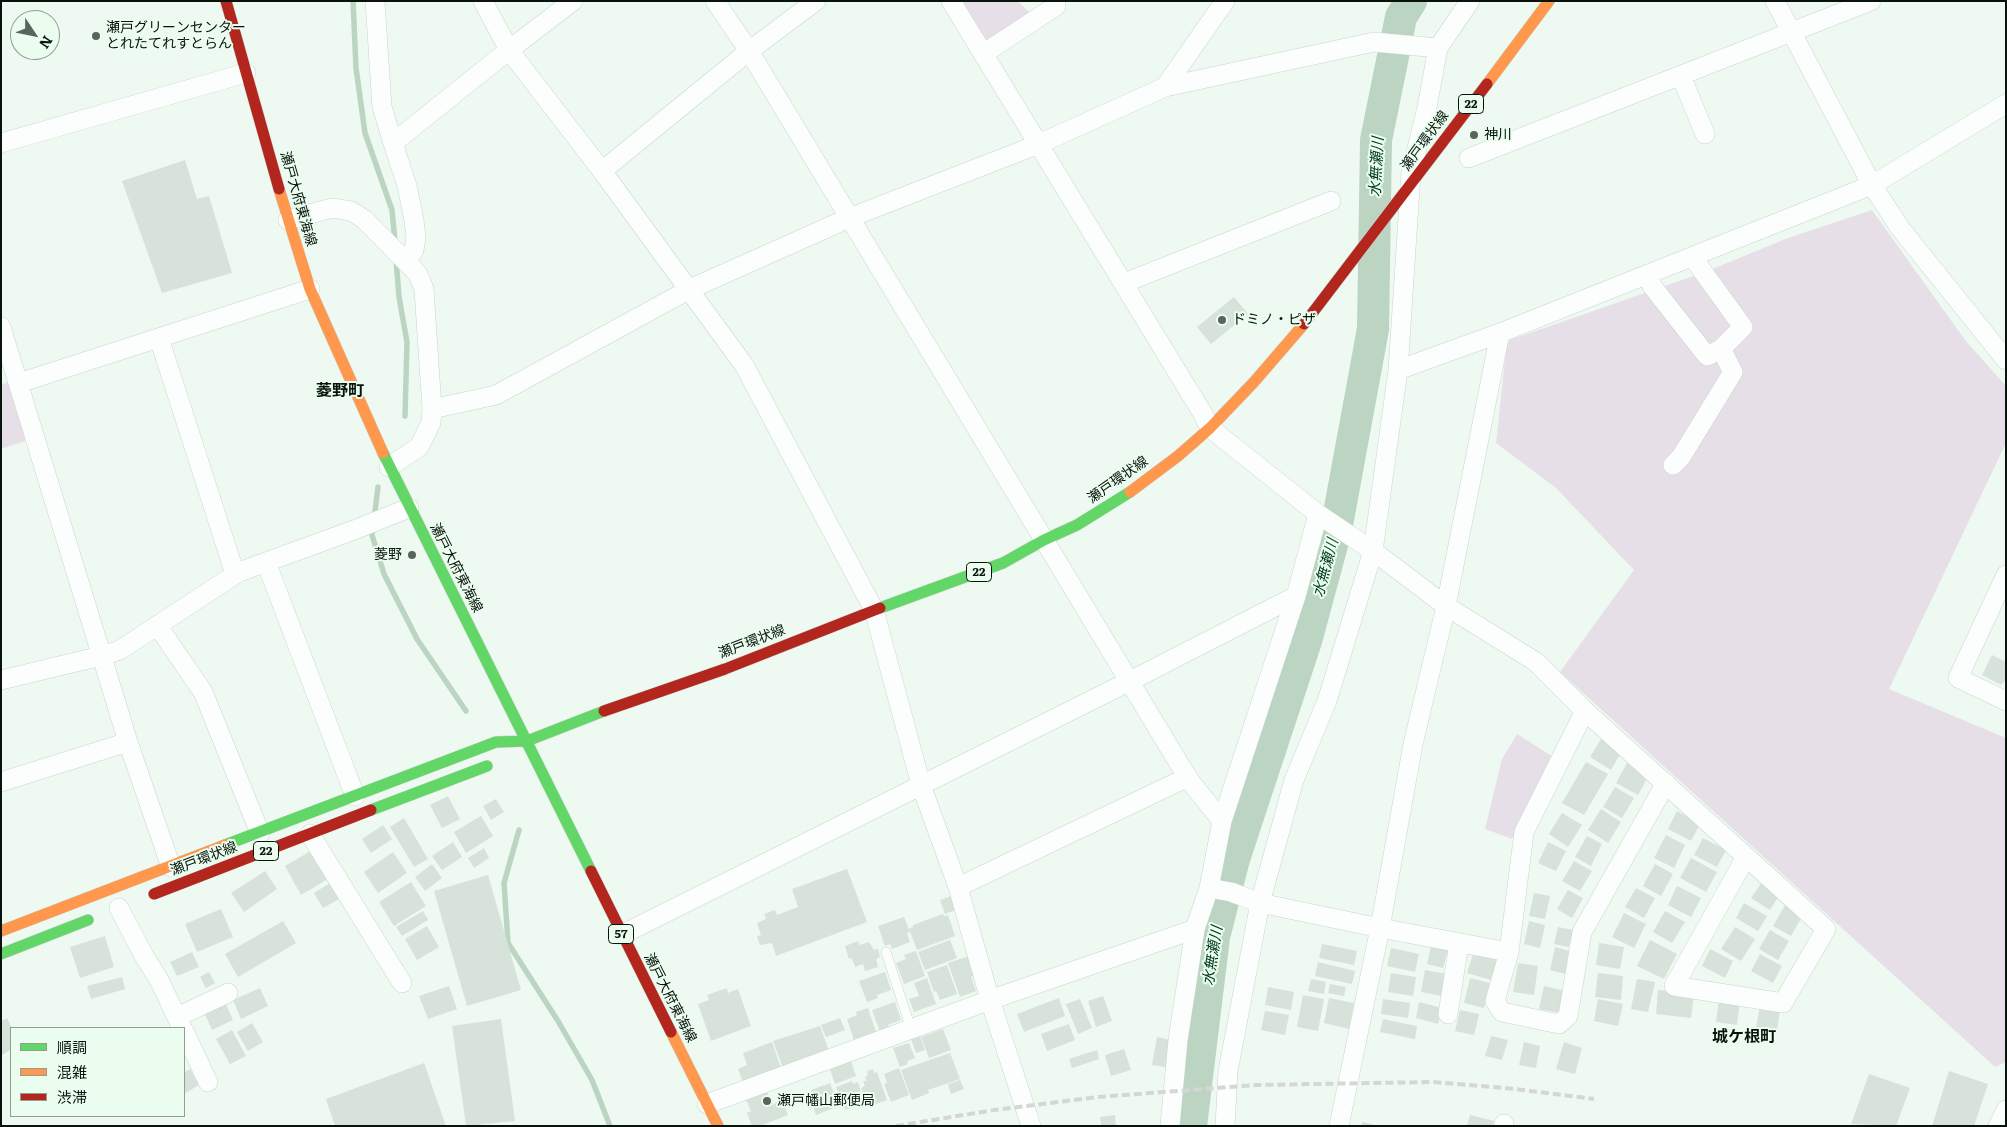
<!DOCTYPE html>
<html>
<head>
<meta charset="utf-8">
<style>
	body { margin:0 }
	#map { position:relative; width:2007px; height:1127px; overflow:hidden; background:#eef9f1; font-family:Literata,"Noto Sans JP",serif }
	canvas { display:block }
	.frame { position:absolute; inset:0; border:2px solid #08130b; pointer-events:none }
	.legend { position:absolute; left:10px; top:1027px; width:175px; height:90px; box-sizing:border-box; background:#eafdef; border:1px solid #909f94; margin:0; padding:6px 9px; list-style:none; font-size:15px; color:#08130b }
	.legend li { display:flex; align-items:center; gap:10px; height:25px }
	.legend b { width:25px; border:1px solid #909f94 }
	.north { position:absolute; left:10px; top:10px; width:50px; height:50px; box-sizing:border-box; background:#eafdef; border:1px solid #909f94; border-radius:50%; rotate:124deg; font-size:14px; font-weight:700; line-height:20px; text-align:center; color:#08130b }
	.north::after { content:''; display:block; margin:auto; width:18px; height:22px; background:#58645c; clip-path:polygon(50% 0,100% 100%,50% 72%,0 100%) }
</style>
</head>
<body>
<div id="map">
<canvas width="2007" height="1127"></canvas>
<div class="frame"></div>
<ul class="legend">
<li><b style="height:6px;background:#63d668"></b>順調</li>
<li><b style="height:6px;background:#ff974d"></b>混雑</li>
<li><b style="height:6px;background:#b3261e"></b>渋滞</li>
</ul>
<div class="north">N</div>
</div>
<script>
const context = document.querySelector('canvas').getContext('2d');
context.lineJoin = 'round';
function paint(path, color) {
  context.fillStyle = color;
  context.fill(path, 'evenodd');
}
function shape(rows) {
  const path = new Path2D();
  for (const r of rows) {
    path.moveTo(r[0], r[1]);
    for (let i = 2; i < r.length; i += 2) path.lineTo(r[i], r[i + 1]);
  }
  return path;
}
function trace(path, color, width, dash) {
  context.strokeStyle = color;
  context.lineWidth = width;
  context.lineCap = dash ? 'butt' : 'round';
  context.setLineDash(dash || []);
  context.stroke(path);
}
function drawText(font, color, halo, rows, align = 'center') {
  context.font = font + ' Literata,"Noto Sans JP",serif';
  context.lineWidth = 4;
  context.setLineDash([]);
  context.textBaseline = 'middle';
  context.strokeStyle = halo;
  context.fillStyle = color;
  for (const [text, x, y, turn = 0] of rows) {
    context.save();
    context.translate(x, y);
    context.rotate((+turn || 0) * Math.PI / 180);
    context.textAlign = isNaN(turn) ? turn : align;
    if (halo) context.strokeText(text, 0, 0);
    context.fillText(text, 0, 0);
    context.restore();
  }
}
paint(shape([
	[958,1,1018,1,1032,15,987,46],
	[1872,210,1965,340,2006,386,2006,443,1889,689,2006,738,2006,1062,1995,1067,1560,672,1634,570,1556,488,1496,443,1507,341,1705,272,1788,238],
	[11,381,28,440,1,449,1,385],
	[1517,734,1555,758,1512,839,1485,829,1502,759]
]), '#e7dfe8');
trace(shape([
	[353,1,356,68,365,133,392,210,395,242],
	[396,259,399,297,407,342,405,416],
	[378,487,372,535,384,574,417,639,466,711],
	[519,830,504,883,508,943,558,1021,592,1080,610,1126]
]), '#bbd5c2', 5.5);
trace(shape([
	[1191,1126,1214,937,1234,859,1306,641,1336,530,1373,329,1376,140,1401,17,1411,1]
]), '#bbd5c2', 32);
paint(shape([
	[185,160,197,199,209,196,232,273,162,293,122,181],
	[1234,297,1248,314,1211,344,1197,327],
	[1992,655,2006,662,2006,680,2001,685,1982,675],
	[1601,739,1622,751,1611,770,1590,757],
	[1586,762,1608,774,1584,815,1562,803],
	[1627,763,1649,775,1638,795,1616,783],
	[1615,787,1634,798,1622,818,1603,807],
	[448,796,460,819,442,828,430,805],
	[496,799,504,812,491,820,483,806],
	[1601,809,1621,822,1608,843,1588,830],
	[1677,811,1700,824,1691,841,1668,829],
	[1562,813,1582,825,1568,847,1549,834],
	[481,816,493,836,466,853,454,832],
	[404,818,428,859,414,867,390,827],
	[383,825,392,839,371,853,362,839],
	[1666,835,1685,845,1674,868,1654,858],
	[1587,836,1602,844,1591,866,1575,857],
	[1703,838,1726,850,1717,867,1694,855],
	[453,842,462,857,442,870,432,856],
	[1548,842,1566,851,1556,871,1538,863],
	[484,848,489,858,474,868,468,858],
	[314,849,331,877,301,895,285,866],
	[393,852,407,873,378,893,364,872],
	[1691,858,1717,872,1706,892,1680,878],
	[1574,861,1592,871,1580,891,1562,881],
	[432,864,442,878,425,891,415,877],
	[1655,864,1673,874,1661,896,1643,886],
	[847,869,867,922,776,956,772,943,760,945,757,936,761,935,757,923,766,919,764,914,775,910,777,915,798,907,792,889],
	[265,871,277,889,244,912,231,893],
	[488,875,521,990,467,1006,434,891],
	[411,882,426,906,394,926,379,902],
	[1762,882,1780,894,1770,910,1751,898],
	[330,883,339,899,323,908,314,893],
	[1677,886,1701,898,1691,917,1668,905],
	[1636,888,1655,898,1644,918,1625,907],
	[1568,890,1583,898,1572,918,1557,909],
	[1534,893,1550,896,1545,919,1529,916],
	[951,896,956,910,945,914,940,900],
	[1744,903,1767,916,1758,931,1736,918],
	[1785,905,1803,915,1791,936,1773,926],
	[221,909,233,937,197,952,185,924],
	[423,911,428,920,402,936,396,927],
	[1665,911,1685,922,1672,943,1653,932],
	[1624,913,1646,924,1634,948,1612,937],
	[943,914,944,916,948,915,955,936,917,950,909,929,913,927,913,925],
	[904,917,910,932,907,933,910,942,892,949,890,944,885,946,878,926],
	[283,921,296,943,238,977,225,954],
	[1529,921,1545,925,1540,948,1524,944],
	[427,926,439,947,417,960,405,939],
	[1558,927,1573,930,1569,947,1554,944],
	[1735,927,1755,939,1741,961,1721,949],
	[1770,930,1789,941,1778,960,1759,949],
	[105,936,114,967,80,978,70,947],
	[950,940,957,958,925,970,918,952],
	[1650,940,1677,954,1664,979,1637,966],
	[858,941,860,945,869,942,874,950,878,949,880,957,876,959,878,967,865,971,863,964,855,967,852,958,849,959,845,946],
	[1432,942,1449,946,1443,968,1427,964],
	[1599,943,1624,947,1620,969,1596,965],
	[1322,944,1357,951,1354,965,1319,958],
	[1555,947,1570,951,1565,974,1550,970],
	[1391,948,1419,954,1415,972,1387,966],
	[1475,948,1498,955,1491,980,1467,973],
	[1710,949,1733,961,1725,978,1702,966],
	[916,951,925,976,904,984,896,963,906,959,904,955],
	[192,952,199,967,177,976,170,962],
	[1760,954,1782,966,1773,983,1751,971],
	[969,956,975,975,971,977,976,991,960,997,948,963],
	[1318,962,1355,971,1352,984,1315,976],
	[1518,963,1538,966,1534,995,1513,992],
	[947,965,957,994,940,1000,936,991,934,992,927,972],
	[1425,970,1447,974,1442,996,1421,992],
	[209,972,215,983,206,988,200,977],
	[885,972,891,990,877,995,878,998,867,1002,859,981],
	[1391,973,1416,977,1413,996,1388,992],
	[1598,973,1623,976,1621,1000,1595,997],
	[122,977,125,989,91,999,87,986],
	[927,978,936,1004,914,1012,909,999,919,996,914,983],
	[1470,978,1490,983,1484,1008,1464,1003],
	[1311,979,1326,982,1324,994,1308,991],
	[1637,979,1655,982,1648,1012,1631,1009],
	[1330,984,1346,987,1344,996,1328,993],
	[449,986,457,1009,428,1019,419,996],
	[1544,986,1565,991,1560,1013,1539,1009],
	[1268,987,1294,992,1291,1010,1265,1005],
	[260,988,268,1006,241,1019,233,1000],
	[727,988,728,993,738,989,751,1026,711,1041,698,1004,709,1000,707,995],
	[1658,990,1694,994,1691,1018,1656,1014],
	[1303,995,1324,999,1318,1031,1297,1027],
	[1103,996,1112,1021,1096,1027,1088,1001],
	[1059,998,1065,1016,1024,1032,1017,1014],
	[1329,998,1354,1003,1349,1029,1324,1023],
	[1719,998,1740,1001,1737,1025,1716,1022],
	[1080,999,1092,1028,1078,1034,1066,1004],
	[1383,999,1410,1003,1408,1018,1381,1014],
	[1598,999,1623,1004,1618,1026,1594,1021],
	[224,1000,233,1020,212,1030,203,1010],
	[895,1002,901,1020,888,1025,889,1029,880,1032,872,1010],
	[1419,1002,1442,1008,1438,1024,1416,1018],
	[1760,1006,1780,1009,1777,1031,1756,1028],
	[868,1008,876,1032,854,1040,847,1019,857,1015,856,1012],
	[1460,1010,1479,1014,1474,1035,1455,1031],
	[1265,1011,1289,1015,1285,1035,1261,1030],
	[7,1018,12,1028,11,1050,1,1055,1,1021],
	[840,1018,845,1030,826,1037,821,1025],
	[501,1019,515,1121,466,1126,452,1026],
	[1383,1019,1417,1026,1415,1039,1380,1032],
	[252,1023,263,1042,248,1051,237,1032],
	[1069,1024,1075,1040,1047,1051,1041,1034],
	[820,1026,829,1051,783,1068,773,1041],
	[943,1029,951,1050,929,1058,921,1037],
	[232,1030,246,1056,230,1064,216,1039],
	[920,1036,925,1050,916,1053,911,1039],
	[1491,1036,1508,1040,1502,1060,1485,1056],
	[1157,1037,1171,1040,1166,1067,1152,1065],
	[772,1042,781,1068,743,1082,738,1069,747,1065,743,1053],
	[1524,1042,1540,1046,1536,1068,1519,1065],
	[1564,1042,1582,1048,1575,1074,1556,1069],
	[909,1043,915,1058,907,1061,908,1064,900,1067,893,1048],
	[1124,1049,1131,1070,1111,1076,1105,1055],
	[1097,1050,1099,1059,1072,1068,1069,1059],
	[950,1053,960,1079,928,1090,929,1093,912,1100,901,1070],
	[851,1061,856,1076,835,1084,830,1069],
	[424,1063,446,1126,335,1126,326,1099],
	[899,1068,909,1095,891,1102,884,1084,887,1083,884,1074],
	[190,1069,199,1085,184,1094,184,1073],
	[873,1069,874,1073,877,1072,887,1100,868,1107,861,1088,865,1086,863,1081,867,1081,865,1077,868,1075,867,1071],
	[1949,1071,1988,1084,1974,1126,1932,1126],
	[1869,1074,1910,1088,1896,1126,1851,1124],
	[960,1080,964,1089,951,1094,948,1084],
	[852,1081,853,1084,858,1082,863,1098,859,1100,861,1105,845,1110,836,1087],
	[830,1083,839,1106,816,1115,812,1103,815,1101,811,1090],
	[767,1092,772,1105,782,1100,788,1115,760,1126,752,1126,747,1113,751,1111,746,1100],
	[1115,1115,1116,1126,1101,1126,1100,1117],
	[1470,1115,1494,1121,1493,1126,1467,1126],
	[1362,1122,1376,1125,1376,1126,1362,1126]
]), '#d7e2da');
const lane = shape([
	[886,952,911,1029]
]);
const street = shape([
	[375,1,382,107,393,143],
	[483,1,509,50,602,171,744,365,874,610,921,785,958,887,990,1000,1031,1126],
	[715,1,749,51,1189,780,1222,821],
	[951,1,1203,414,1210,428,1318,514,1296,596,1222,821,1209,888,1195,929,1178,1040,1170,1126],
	[1775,1,1872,185,2006,104],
	[983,54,1056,6],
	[1681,76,1705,134],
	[1165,87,1225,1],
	[1,143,246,73],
	[1469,158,1871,1],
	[602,171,749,51,816,1],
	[288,220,332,208,351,211,365,220,418,274,424,289,432,409,431,423,419,447,389,467],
	[407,260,414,250,416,238,414,220,407,186,393,143,509,50,573,1],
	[1649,275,1652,286,1707,356,1721,349,1743,327,1693,258],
	[1124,283,1331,201],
	[1,327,128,742,171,867],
	[159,338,235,574],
	[1398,370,1500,333,1872,185,1900,228,2006,360],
	[19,383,310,289],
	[432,409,496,395,690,289,849,218,1039,144,1165,87,1374,42,1438,48],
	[1673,465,1681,457,1733,372,1721,349],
	[1318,514,1373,551,1446,606,1536,662,1585,711,1826,929,1783,1003,1674,986,1746,857],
	[266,562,355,796],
	[2006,575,1958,678,2006,701],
	[157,625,203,692,260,833],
	[1,680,101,656,120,650,239,572,354,530,409,508],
	[1,782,128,742],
	[310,834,402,983],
	[958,887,1188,777],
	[1209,888,1231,892,1260,903,1380,928,1509,952,1524,832,1585,711],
	[119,908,144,956,159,980,182,1028],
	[621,935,1130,681,1296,596],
	[1509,952,1495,1001,1502,1012,1559,1024,1568,1016,1582,932,1666,783],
	[1448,1014,1459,943],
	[177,1017,228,993],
	[184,1031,208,1082],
	[707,1104,990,1000,1195,929],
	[1225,1126,1228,1071,1260,903,1294,780,1327,701,1373,551,1398,370,1411,173,1427,107,1438,48,1470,1],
	[1339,1126,1380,928,1413,744,1446,606,1500,333],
	[1504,1126,1504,1124],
	[1998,1126,2006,1110]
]);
const fast = shape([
	[383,453,591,871],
	[880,608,1003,563,1044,540,1077,525,1130,492],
	[371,810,487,766],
	[225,845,496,742,527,741,604,711],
	[1,954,88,920]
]);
const slow = shape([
	[1487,84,1549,1],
	[279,189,310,289,383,453],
	[1130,492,1178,456,1210,428,1254,382,1304,324],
	[1,931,225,845],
	[671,1032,718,1126]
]);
const jam = shape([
	[226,1,279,189],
	[1304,324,1487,84],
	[604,711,725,669,880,608],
	[591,871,671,1032],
	[154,894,371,810]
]);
trace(lane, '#c9d5cd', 10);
trace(street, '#c9d5cd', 20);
trace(fast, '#ccd2ce', 12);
trace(slow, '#ccd2ce', 12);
trace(jam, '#ccd2ce', 12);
trace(lane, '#fcfefd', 9);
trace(street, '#fcfefd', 19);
trace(fast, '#63d668', 11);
trace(slow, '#ff974d', 11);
trace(jam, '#b3261e', 11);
trace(shape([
	[896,1126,994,1110,1098,1097,1256,1085,1432,1082,1516,1089,1594,1099]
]), '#d4d7d4', 4, [8, 4]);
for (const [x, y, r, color] of [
	[96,36,5,"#58645c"],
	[1474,135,5,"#58645c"],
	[1222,320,5,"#58645c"],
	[412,555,5,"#58645c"],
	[767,1101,5,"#58645c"]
]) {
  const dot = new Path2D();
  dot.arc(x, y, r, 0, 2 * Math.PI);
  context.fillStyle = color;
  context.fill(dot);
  trace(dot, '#eafdef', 2);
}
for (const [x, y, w] of [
	[1471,104,25],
	[979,572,25],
	[266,851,25],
	[621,934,25]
]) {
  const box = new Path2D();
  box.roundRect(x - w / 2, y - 9.5, w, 19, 4);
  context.fillStyle = '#eafdef';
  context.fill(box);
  trace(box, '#08130b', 1);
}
drawText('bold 12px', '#08130b', null, [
	["22",1471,104],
	["22",979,572],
	["22",266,851],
	["57",621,934]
]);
drawText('14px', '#08130b', '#eafdef', [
	["瀬戸グリーンセンター",106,28],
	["とれたてれすとらん",106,44],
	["神川",1484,135],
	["ドミノ・ピザ",1232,320],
	["菱野",402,555,"right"],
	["瀬戸幡山郵便局",777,1101]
], 'left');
drawText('14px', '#08130b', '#eafdef', [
	["瀬戸環状線",1425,141,-54],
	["瀬戸大府東海線",298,199,74],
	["瀬戸環状線",1118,480,-35],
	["瀬戸大府東海線",456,568,63],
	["瀬戸環状線",752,642,-21],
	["瀬戸環状線",204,859,-21],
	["瀬戸大府東海線",670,998,63]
]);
drawText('italic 15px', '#003a1c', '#eafdef', [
	["水無瀬川",1377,167,-87],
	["水無瀬川",1326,568,-75],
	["水無瀬川",1213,956,-81]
]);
drawText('bold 16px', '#08130b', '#eafdef', [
	["菱野町",340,391],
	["城ケ根町",1744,1037]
]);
</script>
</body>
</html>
